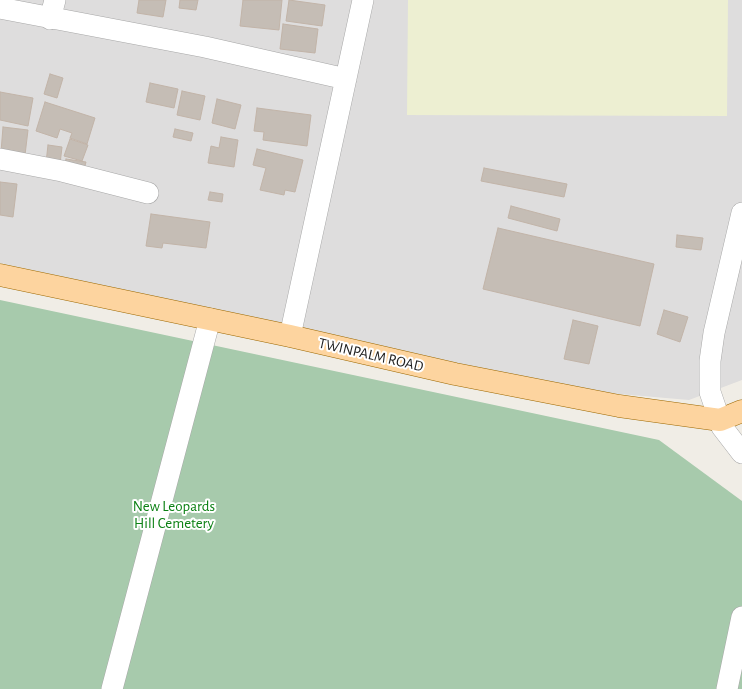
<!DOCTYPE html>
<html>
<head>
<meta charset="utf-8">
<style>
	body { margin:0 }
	canvas { display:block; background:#f0ede6 }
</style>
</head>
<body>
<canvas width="742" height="689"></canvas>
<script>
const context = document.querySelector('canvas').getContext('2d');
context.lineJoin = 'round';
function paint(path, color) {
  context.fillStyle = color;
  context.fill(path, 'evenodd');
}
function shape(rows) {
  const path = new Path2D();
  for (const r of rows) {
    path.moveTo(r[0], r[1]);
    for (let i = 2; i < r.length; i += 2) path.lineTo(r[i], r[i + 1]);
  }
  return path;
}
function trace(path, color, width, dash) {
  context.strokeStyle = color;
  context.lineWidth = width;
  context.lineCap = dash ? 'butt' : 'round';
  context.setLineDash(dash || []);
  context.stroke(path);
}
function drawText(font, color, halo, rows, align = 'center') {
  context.font = font + ' "Alegreya Sans",sans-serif';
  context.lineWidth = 4;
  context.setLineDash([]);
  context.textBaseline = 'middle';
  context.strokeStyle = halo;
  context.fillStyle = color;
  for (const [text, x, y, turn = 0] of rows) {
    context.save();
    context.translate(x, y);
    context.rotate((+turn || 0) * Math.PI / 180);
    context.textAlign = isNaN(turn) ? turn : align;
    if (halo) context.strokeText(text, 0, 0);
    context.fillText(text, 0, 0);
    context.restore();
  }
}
paint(shape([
	[0,0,742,0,742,380,689,400,584,391,0,263]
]), '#dedddd');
paint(shape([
	[408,0,728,0,727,116,407,115]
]), '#edefd2');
paint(shape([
	[0,300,659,440,742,501,742,689,0,689]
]), '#a7caac');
const building = shape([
	[139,0,166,0,163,17,137,13,139,0],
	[180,0,198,0,196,10,179,8,180,0],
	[243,0,282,0,279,30,240,26,243,0],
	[289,0,325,5,322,26,286,21,289,0],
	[283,24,318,29,315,53,280,49,283,24],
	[50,74,63,78,57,98,44,94,50,74],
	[150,83,178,89,174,108,146,102,150,83],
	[182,91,205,96,200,120,177,115,182,91],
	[0,92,33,98,28,126,0,120,0,92],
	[217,99,241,105,235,129,212,123,217,99],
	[45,102,95,118,87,144,70,138,72,133,60,129,57,138,36,131,45,102],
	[257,108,311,115,307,146,263,140,264,132,254,131,257,108],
	[3,127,28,130,25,155,1,152,3,127],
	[175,129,193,133,191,141,173,137,175,129],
	[221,137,238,140,234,167,208,163,211,146,219,148,221,137],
	[70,139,88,145,82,161,64,156,70,139],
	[48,145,62,147,60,164,46,163,48,145],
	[257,149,303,160,295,192,285,190,284,195,260,190,266,168,253,165,257,149],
	[66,159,86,162,83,173,64,170,66,159],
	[484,168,567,184,564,197,481,181,484,168],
	[0,182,17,184,13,217,0,215,0,182],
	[210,192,223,194,222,202,208,200,210,192],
	[511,206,560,219,557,231,508,218,511,206],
	[151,214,210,222,206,248,163,243,162,248,146,246,151,214],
	[498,228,654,264,640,326,483,289,498,228],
	[677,235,703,238,701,250,676,247,677,235],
	[664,310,688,317,680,342,657,334,664,310],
	[573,320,598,326,589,364,564,359,573,320]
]);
paint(building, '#c5bdb5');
trace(building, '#c2b4a8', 1);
const minor = shape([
	[0,8,205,47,346,79],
	[50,19,55,0],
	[0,159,62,171,148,193],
	[742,213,714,333,710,361,710,392,722,427,742,453],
	[290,336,363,0],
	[112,689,210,319],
	[727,689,742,617]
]);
const major = shape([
	[0,275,290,336,455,374,619,406,720,420,742,411]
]);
trace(minor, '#a7a7a7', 22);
trace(major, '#9c6800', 23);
trace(minor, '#fff', 21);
trace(major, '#fdd49f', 22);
drawText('15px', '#202020', '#fff', [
	["TWINPALM ROAD",371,355,13]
]);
drawText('15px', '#0b8114', '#fff', [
	["New Leopards",174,506],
	["Hill Cemetery",174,523]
]);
</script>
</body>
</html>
